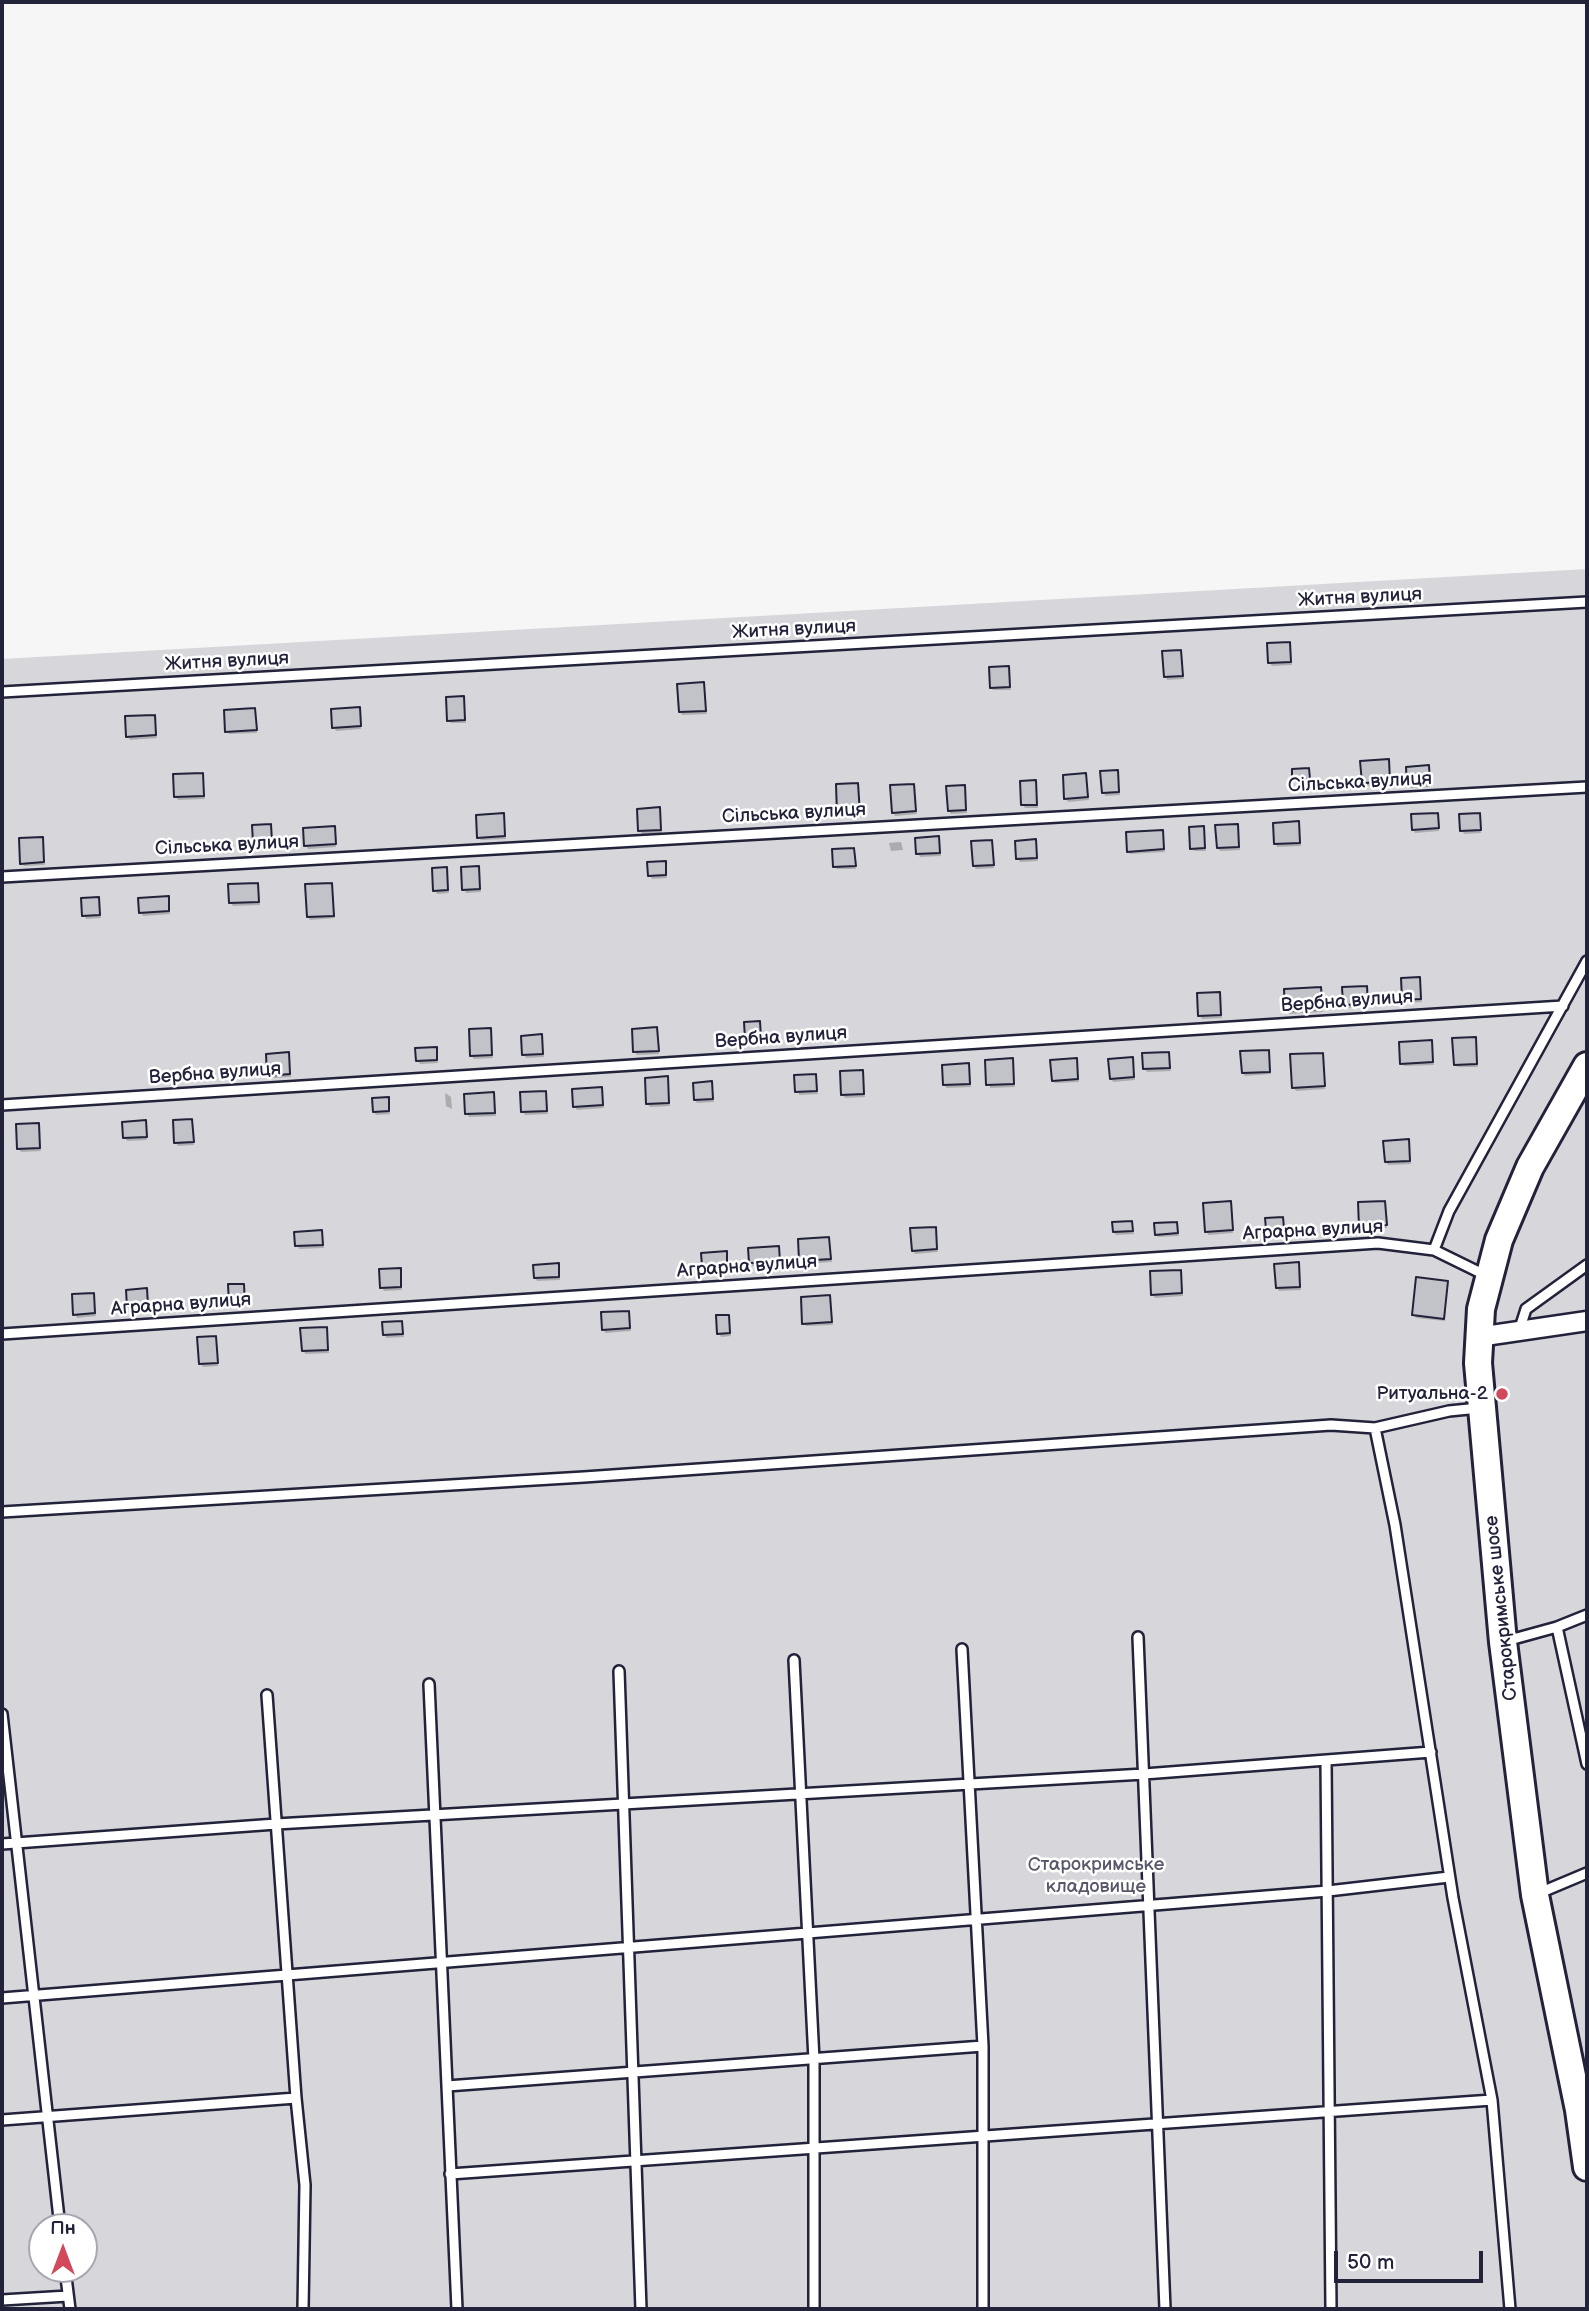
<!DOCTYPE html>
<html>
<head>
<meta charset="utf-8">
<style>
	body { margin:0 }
	#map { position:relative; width:1589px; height:2311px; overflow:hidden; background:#f6f6f7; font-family:"Balsamiq Sans",sans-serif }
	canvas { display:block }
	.frame { position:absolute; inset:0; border:4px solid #22223b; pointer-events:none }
	.north { position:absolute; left:28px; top:2213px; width:70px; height:70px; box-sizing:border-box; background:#fff; border:2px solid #a7a7b1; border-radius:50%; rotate:0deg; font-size:19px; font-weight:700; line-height:28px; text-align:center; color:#22223b }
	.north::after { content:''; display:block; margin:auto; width:24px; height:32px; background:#d1495b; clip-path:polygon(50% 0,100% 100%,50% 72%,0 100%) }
	.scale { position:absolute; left:1334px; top:2251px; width:149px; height:32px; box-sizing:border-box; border:4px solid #22223b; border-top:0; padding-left:9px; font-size:21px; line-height:24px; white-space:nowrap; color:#22223b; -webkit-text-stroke:5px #fff; paint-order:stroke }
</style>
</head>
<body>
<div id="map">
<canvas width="1589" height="2311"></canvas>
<div class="frame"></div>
<div class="north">Пн</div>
<div class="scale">50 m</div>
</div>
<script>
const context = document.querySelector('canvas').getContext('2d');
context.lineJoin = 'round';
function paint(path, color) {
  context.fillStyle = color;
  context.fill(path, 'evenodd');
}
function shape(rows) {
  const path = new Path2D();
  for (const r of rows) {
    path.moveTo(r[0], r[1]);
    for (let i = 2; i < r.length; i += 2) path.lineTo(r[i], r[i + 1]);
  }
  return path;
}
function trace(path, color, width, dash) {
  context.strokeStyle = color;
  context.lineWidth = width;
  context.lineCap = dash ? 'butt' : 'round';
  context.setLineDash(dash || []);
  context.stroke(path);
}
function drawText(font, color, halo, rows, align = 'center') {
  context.font = font + ' "Balsamiq Sans",sans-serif';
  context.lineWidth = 5;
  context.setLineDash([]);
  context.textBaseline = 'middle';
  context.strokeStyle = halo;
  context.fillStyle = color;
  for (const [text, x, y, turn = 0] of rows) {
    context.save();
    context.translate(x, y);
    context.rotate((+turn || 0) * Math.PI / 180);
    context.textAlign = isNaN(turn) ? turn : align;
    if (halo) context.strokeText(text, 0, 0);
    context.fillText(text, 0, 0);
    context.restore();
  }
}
paint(shape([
	[1587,569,1587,2309,2,2309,2,659],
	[42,2227,84,2227,84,2269,42,2269]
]), '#d7d7db');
paint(shape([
	[1289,644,1292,665,1272,666,1270,663],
	[1180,652,1184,679,1167,680,1166,676],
	[1008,668,1011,690,993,690,991,687],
	[703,684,707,714,682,715,680,711],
	[463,697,466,723,451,723,449,720],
	[359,709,361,729,336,731,334,727],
	[255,710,257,733,229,734,227,731],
	[154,716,157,738,130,740,128,736],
	[1388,761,1391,785,1365,786,1363,783],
	[1428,767,1430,787,1411,788,1409,785],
	[1308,770,1311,782,1296,783,1294,780],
	[1117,772,1120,795,1105,796,1102,773],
	[202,775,205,799,178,800,176,797],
	[1085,775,1089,800,1068,802,1066,798],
	[1035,782,1038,808,1025,808,1023,805],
	[857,785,861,817,841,818,839,815],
	[913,786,917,814,895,816,893,812],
	[964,787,967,813,951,814,949,811],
	[659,809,662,833,642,834,640,830],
	[503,815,506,839,481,840,479,837],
	[1437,815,1439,831,1415,833,1413,829],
	[1479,815,1481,833,1464,834,1462,830],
	[1298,823,1301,846,1277,847,1276,844],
	[270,825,273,845,257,846,255,842],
	[1237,825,1240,850,1220,851,1218,847],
	[334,828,336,847,308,849,306,845],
	[1203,828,1206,851,1194,851,1192,848],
	[1162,832,1165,852,1130,854,1128,851],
	[938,838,941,856,920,857,918,853],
	[42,839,45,865,24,866,22,863],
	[1035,841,1038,861,1020,862,1018,859],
	[901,842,903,850,891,851,889,843],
	[991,842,994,868,976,869,974,866],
	[853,850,856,869,837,869,835,866],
	[665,862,667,878,652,879,650,875],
	[446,868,449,893,437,894,435,890],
	[478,868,481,892,466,893,464,889],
	[257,884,260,905,233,906,231,903],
	[331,884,335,918,310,920,308,917],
	[98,898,101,918,86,919,84,915],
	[168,898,170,914,143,916,141,912],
	[1419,979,1422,1002,1406,1003,1404,999],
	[1366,988,1369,1007,1347,1008,1345,1005],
	[1320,989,1323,1012,1289,1014,1287,1010],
	[1219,993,1222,1018,1202,1019,1200,1015],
	[759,1023,762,1041,748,1042,746,1038],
	[490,1029,493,1058,474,1059,472,1056],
	[656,1029,659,1054,637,1055,635,1052],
	[541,1036,544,1057,526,1058,524,1054],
	[1475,1038,1478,1067,1457,1067,1456,1064],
	[1431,1042,1434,1065,1404,1066,1402,1063],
	[436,1049,438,1063,420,1064,418,1060],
	[1268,1051,1271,1074,1245,1076,1243,1073],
	[1168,1053,1171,1071,1147,1072,1145,1069],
	[288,1054,291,1077,271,1078,269,1075],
	[1322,1054,1325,1089,1296,1091,1294,1088],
	[1132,1059,1135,1080,1113,1082,1111,1078],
	[1012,1060,1015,1087,990,1088,987,1061],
	[1076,1060,1079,1082,1055,1083,1053,1080],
	[968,1065,971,1087,946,1088,943,1066],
	[862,1072,865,1097,845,1098,843,1095],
	[815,1075,818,1094,799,1095,796,1076],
	[667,1078,670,1106,650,1107,648,1104],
	[711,1083,714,1102,697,1103,695,1100],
	[601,1089,604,1108,577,1110,575,1107],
	[445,1093,451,1097,452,1109,446,1106],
	[545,1093,548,1114,525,1115,523,1112],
	[493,1094,496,1116,469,1117,467,1114],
	[388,1099,390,1114,376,1115,374,1112],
	[191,1121,194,1145,178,1146,176,1143],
	[145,1122,147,1140,127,1141,125,1138],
	[38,1125,41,1151,21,1152,19,1149],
	[1408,1141,1411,1164,1388,1165,1386,1162],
	[1384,1202,1387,1228,1363,1229,1361,1226],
	[1230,1203,1233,1233,1208,1235,1207,1231],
	[1282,1219,1284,1231,1270,1231,1268,1228],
	[1131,1222,1134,1234,1116,1235,1114,1232],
	[1176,1224,1179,1236,1158,1237,1156,1234],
	[935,1228,938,1252,915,1254,913,1250],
	[321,1232,324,1248,299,1249,296,1234],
	[828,1239,832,1262,803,1264,801,1261],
	[778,1248,781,1265,752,1266,750,1249],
	[726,1253,728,1267,705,1269,703,1266],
	[1298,1264,1301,1290,1279,1291,1277,1288],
	[558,1265,560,1280,537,1281,535,1278],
	[400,1270,402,1290,384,1291,382,1287],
	[1180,1272,1183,1296,1155,1298,1153,1295],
	[1447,1282,1445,1321,1416,1318,1414,1315],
	[243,1286,246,1307,232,1308,230,1305],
	[146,1290,149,1309,131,1310,129,1307],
	[93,1295,96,1316,77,1318,75,1314],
	[829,1297,833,1325,806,1326,804,1323],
	[628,1313,631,1331,605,1333,604,1329],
	[728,1316,731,1336,721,1337,719,1333],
	[401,1323,404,1337,386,1338,385,1334],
	[326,1328,329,1353,305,1354,304,1350],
	[215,1337,218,1366,203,1367,201,1364]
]), '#0003');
const building = shape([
	[1290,642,1291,662,1268,663,1267,643,1290,642],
	[1181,650,1183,676,1164,677,1162,651,1181,650],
	[1009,666,1010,687,990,688,989,667,1009,666],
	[704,682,706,711,679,712,677,684,704,682],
	[464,696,465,720,447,721,446,697,464,696],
	[360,707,361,726,332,728,331,709,360,707],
	[255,708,257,730,225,732,224,710,255,708],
	[155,715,156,735,126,737,125,716,155,715],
	[1389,759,1390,782,1362,783,1360,761,1389,759],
	[1429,765,1430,784,1407,785,1406,767,1429,765],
	[1309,768,1310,779,1292,780,1292,769,1309,768],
	[1118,770,1119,792,1102,793,1100,771,1118,770],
	[203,773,204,796,174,797,173,774,203,773],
	[1086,773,1088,797,1064,799,1063,775,1086,773],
	[1036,780,1037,805,1021,805,1020,781,1036,780],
	[858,783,860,814,837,815,836,784,858,783],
	[914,784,916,811,892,813,890,785,914,784],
	[965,785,966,810,948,811,946,786,965,785],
	[660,807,661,830,638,831,637,809,660,807],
	[504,813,505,836,477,838,476,815,504,813],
	[1438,813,1439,828,1412,830,1411,814,1438,813],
	[1480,813,1481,830,1460,831,1459,814,1480,813],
	[1299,821,1300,843,1274,844,1273,823,1299,821],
	[271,824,272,842,253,843,252,825,271,824],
	[1238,824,1239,847,1217,848,1215,825,1238,824],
	[335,826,336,844,304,846,303,828,335,826],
	[1204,826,1205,848,1190,849,1189,827,1204,826],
	[1163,830,1164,849,1127,852,1126,832,1163,830],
	[939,836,940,853,916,854,915,838,939,836],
	[43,837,44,862,20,864,19,838,43,837],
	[1036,839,1037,858,1016,859,1015,841,1036,839],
	[992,840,994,865,973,866,971,841,992,840],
	[854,848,856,866,833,867,832,849,854,848],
	[666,861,666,875,648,876,647,862,666,861],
	[479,866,480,889,462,890,461,867,479,866],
	[447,867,448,890,433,891,432,868,447,867],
	[258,883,259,902,229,903,228,884,258,883],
	[332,883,334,916,307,917,305,884,332,883],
	[169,896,169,911,139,913,138,898,169,896],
	[99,897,100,915,82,916,81,898,99,897],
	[1420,977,1421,999,1402,1000,1401,978,1420,977],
	[1367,986,1368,1004,1343,1005,1342,987,1367,986],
	[1321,987,1323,1009,1285,1011,1284,989,1321,987],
	[1220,992,1221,1015,1198,1016,1197,993,1220,992],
	[760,1021,761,1038,745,1039,744,1022,760,1021],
	[657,1027,659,1051,633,1052,632,1029,657,1027],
	[491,1028,492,1055,470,1056,469,1029,491,1028],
	[542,1034,543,1054,522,1055,521,1036,542,1034],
	[1476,1037,1477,1064,1454,1065,1452,1038,1476,1037],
	[1432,1040,1433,1062,1400,1064,1399,1042,1432,1040],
	[437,1047,437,1060,416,1061,415,1048,437,1047],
	[1269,1050,1270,1072,1242,1073,1240,1051,1269,1050],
	[289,1052,290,1074,267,1076,266,1054,289,1052],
	[1169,1052,1170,1068,1143,1069,1142,1053,1169,1052],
	[1323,1053,1325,1086,1292,1088,1290,1054,1323,1053],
	[1133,1057,1134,1077,1110,1079,1108,1059,1133,1057],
	[1013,1058,1014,1084,986,1085,985,1060,1013,1058],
	[1077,1058,1078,1079,1052,1081,1050,1060,1077,1058],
	[969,1063,970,1084,943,1085,942,1065,969,1063],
	[863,1070,864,1094,841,1095,840,1071,863,1070],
	[816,1074,817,1091,795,1092,794,1075,816,1074],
	[668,1076,669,1103,646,1104,645,1078,668,1076],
	[712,1081,713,1099,694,1100,693,1083,712,1081],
	[602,1087,603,1105,573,1107,572,1089,602,1087],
	[546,1091,547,1111,521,1112,520,1092,546,1091],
	[494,1092,495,1113,465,1114,464,1094,494,1092],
	[389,1097,389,1111,373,1112,372,1098,389,1097],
	[192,1119,194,1142,174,1143,173,1120,192,1119],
	[146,1120,147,1137,123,1138,122,1122,146,1120],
	[39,1123,40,1148,17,1149,16,1124,39,1123],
	[1409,1139,1410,1161,1385,1162,1383,1141,1409,1139],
	[1231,1201,1233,1230,1205,1232,1203,1203,1231,1201],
	[1385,1201,1387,1225,1359,1227,1358,1202,1385,1201],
	[1283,1217,1284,1228,1266,1229,1265,1218,1283,1217],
	[1132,1221,1133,1231,1113,1232,1112,1222,1132,1221],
	[1177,1222,1178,1233,1155,1235,1154,1223,1177,1222],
	[936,1227,937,1249,912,1251,910,1228,936,1227],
	[322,1230,323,1245,295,1246,294,1232,322,1230],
	[829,1237,831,1259,799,1261,798,1239,829,1237],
	[779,1246,780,1262,749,1263,748,1248,779,1246],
	[727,1251,727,1264,702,1266,701,1253,727,1251],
	[1299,1262,1300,1287,1276,1288,1274,1264,1299,1262],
	[559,1263,559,1277,534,1278,533,1265,559,1263],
	[401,1268,401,1287,380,1288,379,1269,401,1268],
	[1181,1270,1182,1293,1151,1295,1150,1271,1181,1270],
	[1416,1277,1448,1281,1444,1319,1412,1315,1416,1277],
	[228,1284,244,1284,245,1304,229,1305,228,1284],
	[147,1288,148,1306,127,1307,126,1290,147,1288],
	[94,1293,95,1313,73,1315,72,1294,94,1293],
	[830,1295,832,1322,802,1324,801,1297,830,1295],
	[629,1311,630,1328,602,1330,601,1312,629,1311],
	[716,1315,729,1315,730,1333,717,1334,716,1315],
	[402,1321,403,1334,383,1335,382,1322,402,1321],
	[327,1327,328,1350,302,1351,300,1328,327,1327],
	[216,1336,218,1363,199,1364,197,1337,216,1336]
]);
paint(building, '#c2c2c9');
trace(building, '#22223b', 2);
const lane = shape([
	[2,692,1587,602],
	[2,877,1587,787],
	[2,1105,1563,1006],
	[1434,1250,1449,1211,1587,961],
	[1519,1331,1526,1309,1587,1265],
	[2,1334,1378,1243,1434,1250,1485,1275],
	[1375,1428,1395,1525,1453,1898,1492,2100,1510,2309],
	[2,1512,584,1477,1331,1425,1375,1428,1449,1411,1479,1408],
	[1557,1627,1587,1764],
	[1138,1637,1165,2309],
	[1506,1641,1557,1627,1587,1615],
	[962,1649,983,2046,983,2309],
	[794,1660,814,2060,814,2309],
	[619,1671,641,2309],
	[429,1684,457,2309],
	[267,1695,296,2098,305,2185,303,2309],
	[2,1714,60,2227],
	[1326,1761,1331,2309],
	[2,1844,276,1824,1144,1774,1431,1752],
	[1537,1894,1587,1873],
	[2,1998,1328,1891,1449,1877],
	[447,2086,983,2046],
	[2,2120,296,2098],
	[450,2174,1492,2100],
	[65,2269,70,2309],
	[2,2300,68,2296]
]);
const street = shape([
	[1478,1337,1587,1321]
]);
const secondary = shape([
	[1587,1066,1530,1167,1499,1240,1481,1309,1478,1363,1503,1642,1535,1895,1579,2110,1587,2167]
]);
trace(lane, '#22223b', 14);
trace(street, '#22223b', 23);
trace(secondary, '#22223b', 32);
trace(lane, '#fff', 9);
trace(street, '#fff', 18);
trace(secondary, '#fff', 26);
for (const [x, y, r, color] of [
	[1502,1394,7,"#d1495b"]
]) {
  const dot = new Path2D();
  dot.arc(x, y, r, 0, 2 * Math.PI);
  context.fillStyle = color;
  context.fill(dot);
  trace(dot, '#fff', 2.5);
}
drawText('19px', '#22223b', '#fff', [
	["Житня вулиця",1360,598,-3],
	["Житня вулиця",794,630,-3],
	["Житня вулиця",227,662,-3],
	["Сільська вулиця",1360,783,-3],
	["Сільська вулиця",794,814,-3],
	["Сільська вулиця",227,846,-3],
	["Вербна вулиця",1347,1002,-4],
	["Вербна вулиця",781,1038,-4],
	["Вербна вулиця",215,1074,-4],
	["Аграрна вулиця",1313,1231,-3],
	["Аграрна вулиця",747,1267,-4],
	["Аграрна вулиця",181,1305,-4],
	["Старокримське шосе",1502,1608,-96]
]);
drawText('19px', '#22223b', '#fff', [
	["Ритуальна-2",1488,1394]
], 'right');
drawText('19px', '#58586b', '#fff', [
	["Старокримське",1096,1865],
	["кладовище",1096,1887]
]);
</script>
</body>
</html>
